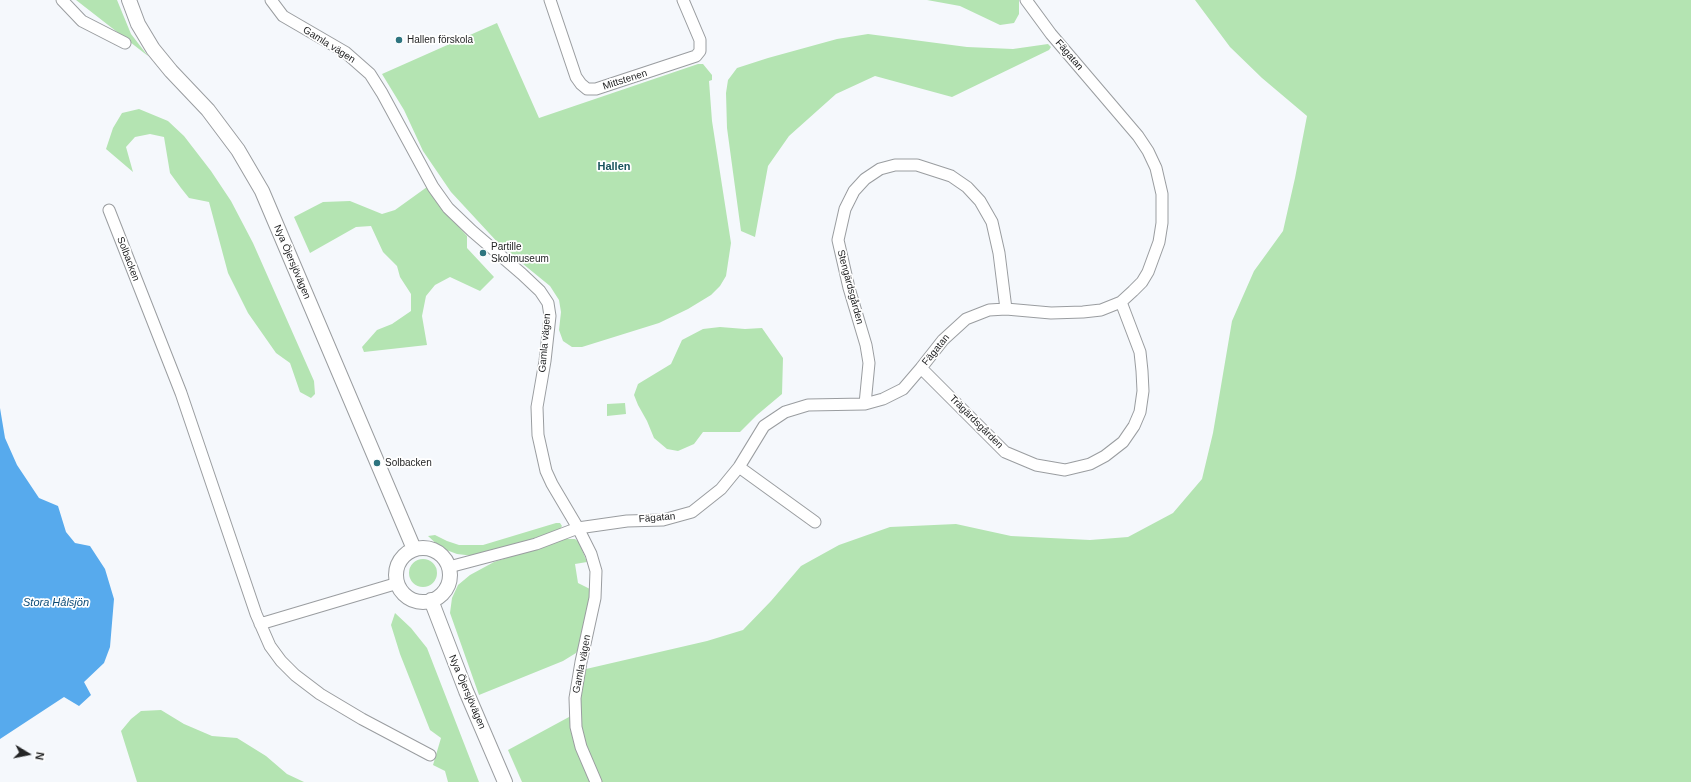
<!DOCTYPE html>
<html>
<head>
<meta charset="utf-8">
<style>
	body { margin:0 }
	#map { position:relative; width:1691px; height:782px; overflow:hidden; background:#f5f8fc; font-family:Arial,sans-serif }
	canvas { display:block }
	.north { position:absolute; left:8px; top:734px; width:40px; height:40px; -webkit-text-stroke:3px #fff; paint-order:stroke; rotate:100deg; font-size:11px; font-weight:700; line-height:16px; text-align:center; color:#242526 }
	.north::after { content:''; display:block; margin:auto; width:14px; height:18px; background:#242526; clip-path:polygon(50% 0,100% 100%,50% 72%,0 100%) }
</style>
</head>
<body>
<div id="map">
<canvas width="1691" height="782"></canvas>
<div class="north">N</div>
</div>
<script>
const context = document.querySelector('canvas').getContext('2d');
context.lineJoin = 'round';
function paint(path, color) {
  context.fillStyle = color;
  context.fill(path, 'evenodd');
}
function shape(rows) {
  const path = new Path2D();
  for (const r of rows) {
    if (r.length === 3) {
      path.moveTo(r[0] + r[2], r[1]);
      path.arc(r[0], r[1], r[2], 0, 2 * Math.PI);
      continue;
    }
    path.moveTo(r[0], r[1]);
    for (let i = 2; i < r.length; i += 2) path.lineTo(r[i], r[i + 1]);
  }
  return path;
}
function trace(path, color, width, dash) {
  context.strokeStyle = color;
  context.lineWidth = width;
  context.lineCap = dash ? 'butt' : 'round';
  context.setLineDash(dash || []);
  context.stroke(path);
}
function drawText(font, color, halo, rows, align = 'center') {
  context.font = font + ' Arial,sans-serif';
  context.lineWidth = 3.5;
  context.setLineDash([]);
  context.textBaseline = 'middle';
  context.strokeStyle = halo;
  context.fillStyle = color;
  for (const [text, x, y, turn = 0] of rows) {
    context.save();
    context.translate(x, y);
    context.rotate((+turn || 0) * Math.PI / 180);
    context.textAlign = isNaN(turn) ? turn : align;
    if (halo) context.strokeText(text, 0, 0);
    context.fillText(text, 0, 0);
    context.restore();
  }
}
paint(shape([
	[76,0,117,0,131,34,148,56],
	[927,0,1019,0,1019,14,1014,23,1000,25,960,6],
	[1195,0,1691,0,1691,782,522,782,508,750,569,717,578,703,586,669,707,641,743,630,771,601,801,566,839,545,890,527,956,524,1011,536,1090,540,1128,537,1173,513,1202,479,1213,433,1232,321,1254,271,1283,231,1295,178,1307,116,1262,78,1230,47],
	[497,23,539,118,698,64,703,64,712,75,712,80,709,81,712,121,731,243,726,276,720,286,711,295,688,309,659,323,582,347,572,347,563,341,559,330,561,312,559,300,550,286,501,246,451,192,423,151,404,110,382,74],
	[868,34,967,47,1013,49,1048,44,1051,47,1049,50,952,97,875,76,836,94,789,136,768,166,755,237,741,231,727,128,726,93,728,80,737,68,768,58,837,39],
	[139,109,168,121,184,136,211,171,231,201,253,243,314,381,315,394,311,398,300,392,290,363,276,353,248,313,228,273,209,202,189,198,181,188,170,173,164,137,150,134,135,137,126,147,133,172,106,149,113,128,122,113],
	[427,187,447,214,467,236,467,248,494,277,480,291,450,277,435,285,426,296,422,316,427,345,364,352,362,347,377,330,392,324,411,311,411,294,400,277,397,266,383,252,371,226,356,227,310,253,294,217,323,202,350,201,382,214,395,210],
	[720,327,745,329,762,328,783,358,782,394,757,415,740,432,703,432,694,444,678,451,667,449,654,438,647,421,638,405,634,395,638,384,671,364,682,340,703,329],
	[625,403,626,414,607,416,607,404],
	[556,523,560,523,562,526,560,529,556,531,501,549,474,556,457,554,441,548,428,536,435,535,447,541,459,545,483,545],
	[565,539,575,539,579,542,587,562,575,564,578,583,592,590,581,644,576,653,563,661,479,695,450,613,452,598,458,585,470,575,494,562],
	[423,573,14],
	[395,613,411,628,427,648,479,782,448,782,445,771,433,765,441,738,430,730,400,654,391,625],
	[161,710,184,724,212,736,237,738,266,756,287,774,304,782,137,782,121,731,131,719,141,711]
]), '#b4e4b2');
paint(shape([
	[0,408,5,438,17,465,39,498,58,506,66,532,75,543,90,546,105,569,114,599,110,647,104,663,84,682,91,695,79,706,64,697,0,739]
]), '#57aaed');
const minor = shape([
	[62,0,82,21,125,43],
	[271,0,283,16,345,52,370,74,382,93,433,187,448,208,472,231,522,274,540,291,548,303,550,316,545,361,537,407,538,435,546,471,552,484,578,528,591,554,596,571,595,598,581,662,575,698,576,727,581,747,596,782],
	[550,0,576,77,581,84,587,89,596,89,696,56,700,51,700,40,683,0],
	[109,210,181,393,256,614,270,646,281,661,295,675,320,694,362,719,430,755],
	[921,368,1005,452,1036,465,1065,470,1090,464,1105,456,1123,442,1134,426,1140,412,1143,391,1142,371,1140,352,1121,302],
	[865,404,869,363,866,345,849,288,838,240,845,209,854,191,865,179,880,169,895,165,917,165,951,176,967,187,980,201,992,222,999,253,1006,309],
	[739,467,815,522],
	[449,567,536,544,578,528,627,521,663,520,692,512,721,489,739,467,764,426,785,412,808,405,865,404,883,399,903,389,921,368,943,340,966,319,989,310,1006,309,1051,313,1083,312,1101,310,1121,302,1133,291,1142,282,1148,272,1159,242,1162,223,1162,194,1156,168,1148,151,1138,136,1051,34,1026,0],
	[260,624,398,583]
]);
const tertiary = shape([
	[129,0,138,24,153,49,171,71,208,110,238,150,262,191,414,549],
	[423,575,27],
	[431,600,466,691,505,782]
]);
trace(minor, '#9a9da0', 13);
trace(tertiary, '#9a9da0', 16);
trace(minor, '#fff', 11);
trace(tertiary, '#fff', 14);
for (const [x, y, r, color] of [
	[399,40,4,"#2d747f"],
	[483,253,4,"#2d747f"],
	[377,463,4,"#2d747f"]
]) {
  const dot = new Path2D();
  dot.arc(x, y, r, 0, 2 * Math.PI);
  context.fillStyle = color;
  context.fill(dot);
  trace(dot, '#fff', 1.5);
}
drawText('10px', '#242526', '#fff', [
	["Hallen förskola",407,40],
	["Partille",491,247],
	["Skolmuseum",491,259],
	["Solbacken",385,463]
], 'left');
drawText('10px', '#242526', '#fff', [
	["Gamla vägen",329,45,32],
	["Fägatan",1069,55,49],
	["Mittstenen",625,80,-18],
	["Solbacken",128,259,69],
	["Nya Öjersjövägen",292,262,67],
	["Stengärdsgården",850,287,75],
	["Gamla vägen",545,343,-85],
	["Fägatan",936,350,-51],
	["Trägärdsgården",976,422,45],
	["Fägatan",657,518,-5],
	["Gamla vägen",582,664,-79],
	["Nya Öjersjövägen",467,692,67]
]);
drawText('bold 11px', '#19535c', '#fff', [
	["Hallen",614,167]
]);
drawText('italic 11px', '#0c4b77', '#fff', [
	["Stora Hålsjön",56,603]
]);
</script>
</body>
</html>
